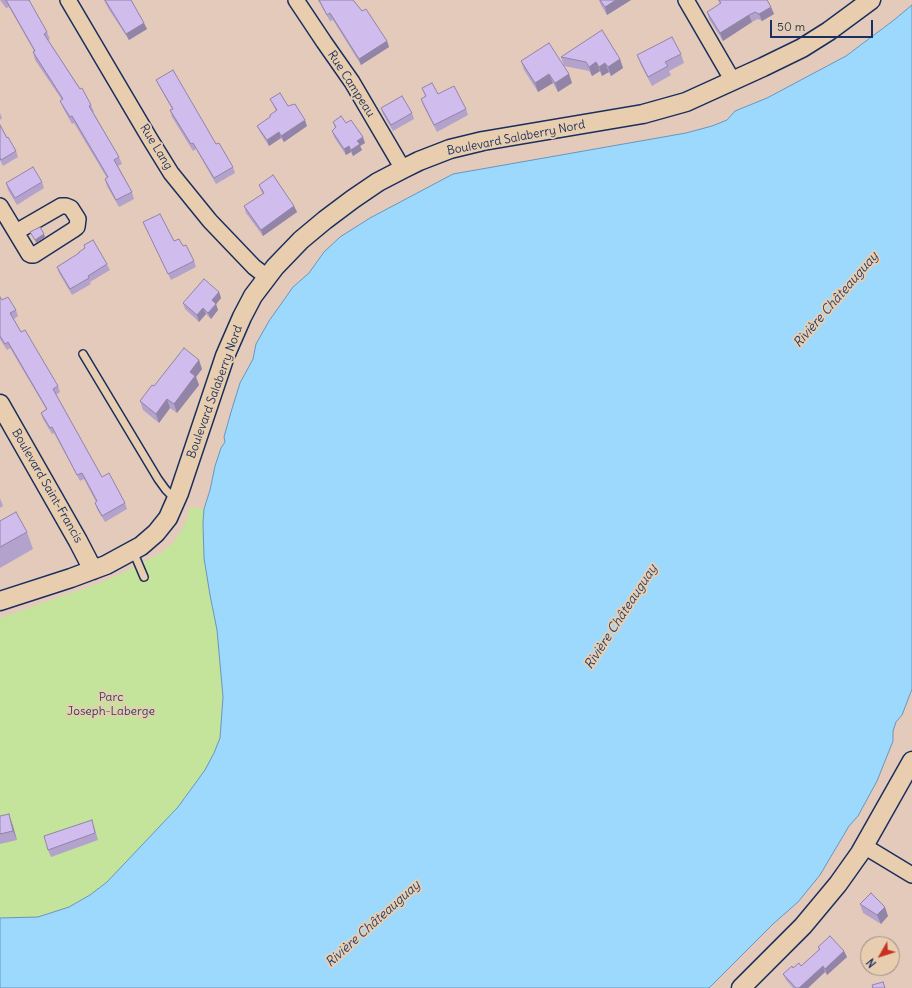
<!DOCTYPE html>
<html>
<head>
<meta charset="utf-8">
<style>
	body { margin:0 }
	#map { position:relative; width:912px; height:988px; overflow:hidden; background:#e3cabb; font-family:Delius,sans-serif }
	canvas { display:block }
	.north { position:absolute; left:860px; top:936px; width:40px; height:40px; box-sizing:border-box; background:#e8ceaf; border:1px solid #968e8f; border-radius:50%; rotate:231deg; font-size:11px; font-weight:700; line-height:16px; text-align:center; color:#1b2f5e }
	.north::after { content:''; display:block; margin:auto; width:14px; height:18px; background:#c8321e; clip-path:polygon(50% 0,100% 100%,50% 72%,0 100%) }
	.scale { position:absolute; left:770px; top:20px; width:103px; height:18px; box-sizing:border-box; border:2px solid #1b2f5e; border-top:0; padding-left:5px; font-size:12px; line-height:14px; white-space:nowrap; color:#1b2f5e; -webkit-text-stroke:3px #e8ceaf; paint-order:stroke }
</style>
</head>
<body>
<div id="map">
<canvas width="912" height="988"></canvas>
<div class="north">N</div>
<div class="scale">50 m</div>
</div>
<script>
const context = document.querySelector('canvas').getContext('2d');
context.lineJoin = 'round';
function paint(path, color) {
  context.fillStyle = color;
  context.fill(path, 'evenodd');
}
function shape(rows) {
  const path = new Path2D();
  for (const r of rows) {
    path.moveTo(r[0], r[1]);
    for (let i = 2; i < r.length; i += 2) path.lineTo(r[i], r[i + 1]);
  }
  return path;
}
function trace(path, color, width, dash) {
  context.strokeStyle = color;
  context.lineWidth = width;
  context.lineCap = dash ? 'butt' : 'round';
  context.setLineDash(dash || []);
  context.stroke(path);
}
function drawText(font, color, halo, rows, align = 'center') {
  context.font = font + ' Delius,sans-serif';
  context.lineWidth = 4;
  context.setLineDash([]);
  context.textBaseline = 'middle';
  context.strokeStyle = halo;
  context.fillStyle = color;
  for (const [text, x, y, turn = 0] of rows) {
    context.save();
    context.translate(x, y);
    context.rotate((+turn || 0) * Math.PI / 180);
    context.textAlign = isNaN(turn) ? turn : align;
    if (halo) context.strokeText(text, 0, 0);
    context.fillText(text, 0, 0);
    context.restore();
  }
}
paint(shape([
	[190,507,204,509,203,523,204,558,220,649,223,697,220,738,214,753,205,770,178,807,107,882,90,895,69,907,38,917,0,918,0,618,100,583,123,573,161,553,173,543,183,528,187,519]
]), '#c4e39b');
const water = shape([
	[912,5,912,689,902,715,896,722,893,731,893,741,877,781,858,816,849,826,820,875,798,902,773,924,709,988,0,988,0,918,38,917,69,907,90,895,107,882,178,807,205,770,214,753,220,738,223,697,217,630,210,595,204,558,203,523,204,509,210,490,215,466,221,448,225,442,224,437,231,412,240,383,253,359,256,344,269,321,293,287,309,273,324,252,340,237,370,218,453,174,686,133,712,126,727,120,735,111,767,98,846,56,894,20,912,5]
]);
paint(water, '#9cd9fd');
trace(water, '#6895bd', 1);
const service = shape([
	[83,354,158,479,166,490,176,500],
	[133,551,144,577]
]);
const minor = shape([
	[68,0,150,139,171,173,210,221,254,267,267,277],
	[296,0,324,42,352,82,403,169],
	[686,0,733,81],
	[0,206,29,254,31,255,34,255,73,230,77,227,78,219,71,208,66,206,61,206,16,232],
	[864,846,912,875]
]);
const tertiary = shape([
	[0,404,78,541,93,570],
	[0,601,71,578,106,565,141,546,156,533,168,518,179,493,225,356,242,317,253,296,275,267,301,240,325,220,353,199,378,182,403,169,419,161,450,149,483,141,643,114,686,102,763,67,802,48,829,31,871,0],
	[741,988,803,926,838,884,860,853,912,761]
]);
trace(service, '#1b2f5e', 10);
trace(minor, '#1b2f5e', 18);
trace(tertiary, '#1b2f5e', 21);
trace(service, '#e8ceaf', 7);
trace(minor, '#e8ceaf', 15);
trace(tertiary, '#e8ceaf', 18);
paint(shape([
	[0,0,29,0,47,32,50,39,48,40,91,105,94,112,93,112,119,157,122,164,118,166,132,192,134,199,119,207,107,186,105,179,107,178,74,123,72,124,63,108,60,101,62,100,35,60,33,52,34,51,9,7,6,8],
	[104,0,131,0,147,29,129,40,108,8],
	[318,0,353,0,387,41,389,47,361,65,333,20,330,21],
	[599,0,631,0,607,15,601,5],
	[718,0,767,0,774,14,762,21,758,19,752,22,723,41,709,19,707,12,720,4],
	[681,54,684,63,669,71,671,75,652,86,641,65,637,55],
	[561,57,620,59,623,68,611,76,609,72,602,76,600,71,592,76,589,71,564,66],
	[521,61,569,74,572,83,558,92,553,83,538,92,524,70],
	[156,80,216,144,233,167,235,173,216,184,196,149,193,151,172,117,170,110,172,109,159,86],
	[422,88,438,94,466,109,468,115,437,132,423,105,421,99,425,96],
	[270,99,288,106,307,126,284,142,281,138,269,146,260,132,257,126,270,117,276,111],
	[381,108,412,113,414,119,393,131,383,114],
	[0,113,2,118,0,120],
	[333,122,346,123,365,143,360,146,362,150,353,156,351,152,346,155,334,137,332,131,335,128],
	[0,125,7,138,16,151,18,157,3,166,0,160],
	[42,182,44,188,17,205,8,190,6,183],
	[259,185,294,206,297,212,263,236,246,213,244,206,263,194,261,191],
	[143,222,174,241,183,246,194,261,196,267,171,280,146,228],
	[84,245,107,264,110,270,90,282,91,284,72,295,59,273,57,267,79,253,85,248],
	[219,292,221,298,216,304,218,310,211,319,206,314,199,322,185,309,183,303],
	[0,297,2,300,16,310,18,316,14,319,21,332,58,386,60,392,56,395,102,477,125,503,127,509,105,522,97,509,95,503,96,502,84,479,80,481,54,433,52,434,43,419,41,413,46,409,10,348,7,350,0,339],
	[199,360,202,369,196,377,199,385,177,413,170,408,159,423,143,410,140,401,154,386],
	[0,498,3,506,0,508],
	[0,521,27,532,33,549,0,568],
	[0,816,12,823,17,840,0,844],
	[94,826,98,840,51,857,48,850],
	[860,904,888,916,881,924,863,913],
	[818,947,844,951,847,957,827,975,825,972,808,988,793,988,786,980,783,974,793,968,801,966,819,950]
]), '#b3a2cc');
paint(shape([
	[616,0,631,0,607,15,605,7],
	[771,7,774,14,762,21,759,14],
	[749,15,752,22,723,41,720,33],
	[144,23,147,29,129,40,126,34],
	[387,41,389,47,361,65,359,59],
	[620,59,623,68,611,76,608,67],
	[596,62,600,71,592,76,589,67],
	[605,63,609,72,602,76,599,67],
	[549,74,553,83,538,92,535,83],
	[569,74,572,83,558,92,555,83],
	[305,120,307,126,284,142,281,136],
	[279,132,281,138,269,146,267,140],
	[363,137,365,143,360,146,362,150,353,156,351,150,357,141],
	[349,146,351,152,346,155,344,149],
	[294,206,297,212,263,236,261,230],
	[44,234,45,237,36,243,35,240],
	[219,292,221,298,214,307,212,300],
	[216,304,218,310,211,319,208,313],
	[203,308,206,314,199,322,197,315],
	[199,360,202,369,196,377,199,385,177,413,174,404,190,372],
	[167,399,170,408,159,423,156,414],
	[9,814,12,823,17,840,13,831],
	[885,907,888,916,881,924,877,915],
	[844,951,847,957,827,975,825,969],
	[823,966,825,972,808,988,799,988]
]), '#9284a6');
const building = shape([
	[6,0,29,0,47,32,44,34,80,89,82,88,91,105,89,106,119,157,114,160,132,192,116,200,105,179,108,177,72,116,70,117,60,101,63,99,33,52,35,51,6,0],
	[105,0,131,0,144,23,126,34,105,0],
	[319,0,353,0,362,11,366,9,387,41,359,59,330,13,327,15,319,0],
	[600,0,616,0,605,7,600,0],
	[719,0,767,0,771,7,759,14,755,12,749,15,720,33,707,12,721,3,719,0],
	[602,30,620,59,608,67,605,63,599,67,596,62,589,67,586,62,561,57,602,30],
	[672,37,681,54,665,62,668,66,648,77,637,55,672,37],
	[549,43,569,74,555,83,549,74,535,83,521,61,549,43],
	[173,70,216,144,219,143,233,167,214,178,193,143,191,144,170,110,173,109,156,80,173,70],
	[432,83,438,94,454,86,466,109,434,125,421,99,426,96,422,88,432,83],
	[280,93,288,106,295,104,305,120,281,136,279,132,267,140,257,126,270,117,270,115,277,110,270,99,280,93],
	[402,96,412,113,391,125,381,108,402,96],
	[341,116,346,123,351,120,363,137,357,141,360,144,351,150,349,146,344,149,332,131,336,127,333,122,341,116],
	[0,125,7,138,8,137,16,151,1,160,0,158,0,125],
	[33,167,42,182,15,198,6,183,33,167],
	[273,175,294,206,261,230,244,206,264,193,259,185,273,175],
	[160,214,174,241,179,239,183,246,186,245,194,261,168,274,143,222,160,214],
	[40,227,44,234,35,240,30,232,40,227],
	[93,240,107,264,88,276,89,278,70,289,57,267,79,253,79,252,85,248,84,245,93,240],
	[204,279,219,292,212,300,216,304,208,313,203,308,197,315,183,303,204,279],
	[0,297,2,300,8,297,16,310,10,313,21,332,25,330,58,386,53,389,102,477,109,473,125,503,102,516,95,503,97,501,82,473,77,475,52,427,50,428,41,413,47,409,8,342,5,344,0,336,0,297],
	[184,348,199,360,190,372,195,376,174,404,167,399,156,414,140,401,152,385,154,386,184,348],
	[16,512,27,532,0,547,0,521,16,512],
	[9,814,13,831,0,834,0,816,9,814],
	[92,820,95,833,48,850,44,836,92,820],
	[871,893,885,907,877,915,860,904,871,893],
	[830,936,844,951,825,969,823,966,799,988,796,988,783,974,792,966,793,968,799,963,801,966,820,949,818,947,830,936],
	[883,982,885,988,873,988,872,985,883,982]
]);
paint(building, '#d0bced');
trace(building, '#9284a6', 1);
drawText('12px', '#1b2f5e', '#e8ceaf', [
	["Rue Campeau",351,84,57],
	["Boulevard Salaberry Nord",516,138,-11],
	["Rue Lang",156,147,58],
	["Boulevard Salaberry Nord",215,392,-70],
	["Boulevard Saint-Francis",47,486,60]
]);
drawText('12px', '#2c4164', '#e8ceaf', [
	["Parc",111,698],
	["Joseph-Laberge",111,712]
]);
drawText('italic 13px', '#28406e', '#e8ceaf', [
	["Rivière Châteauguay",836,300,-49],
	["Rivière Châteauguay",621,617,-57],
	["Rivière Châteauguay",373,924,-42]
]);
</script>
</body>
</html>
